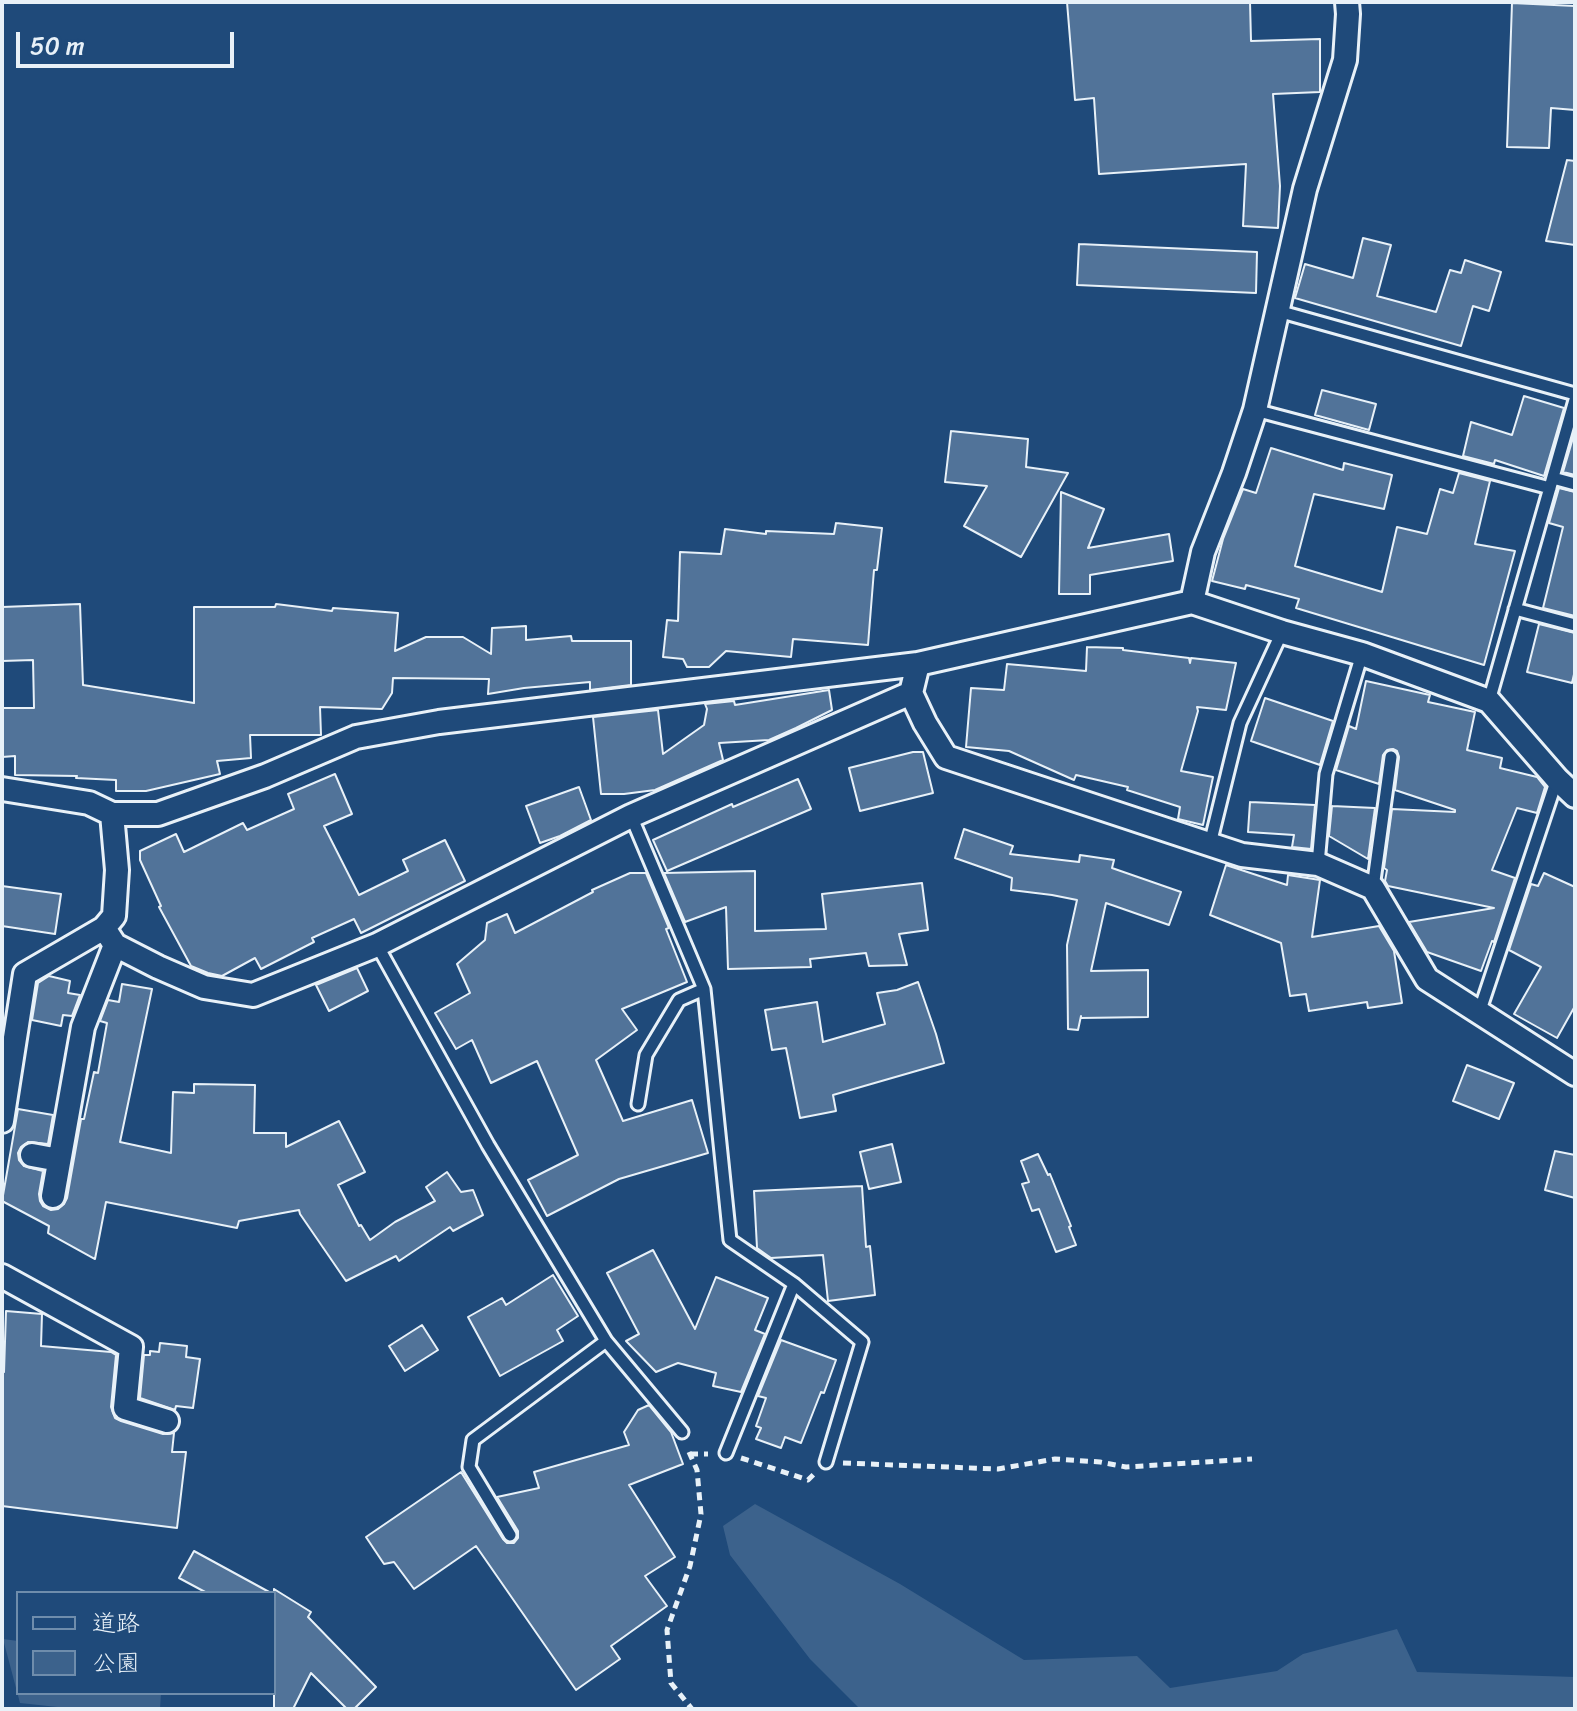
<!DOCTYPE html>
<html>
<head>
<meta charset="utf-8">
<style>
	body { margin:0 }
	#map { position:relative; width:1577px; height:1711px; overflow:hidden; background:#1f4a7a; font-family:Sriracha,"Klee One",sans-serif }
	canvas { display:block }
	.frame { position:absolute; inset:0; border:4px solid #e8f1f8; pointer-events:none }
	.legend { position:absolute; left:16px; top:1591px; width:260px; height:104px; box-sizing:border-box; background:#1f4a7a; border:2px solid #6f8dac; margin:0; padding:10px 14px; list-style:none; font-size:24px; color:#e8f1f8 }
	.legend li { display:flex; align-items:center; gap:16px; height:40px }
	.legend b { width:40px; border:2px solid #6f8dac }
	.scale { position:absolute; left:16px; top:32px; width:218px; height:36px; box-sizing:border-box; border:4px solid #e8f1f8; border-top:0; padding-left:10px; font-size:24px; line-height:28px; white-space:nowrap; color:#e8f1f8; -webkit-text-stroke:6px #1f4a7a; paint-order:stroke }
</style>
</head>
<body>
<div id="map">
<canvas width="1577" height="1711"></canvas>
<div class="frame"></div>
<ul class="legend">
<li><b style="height:10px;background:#1f4a7a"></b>道路</li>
<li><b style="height:22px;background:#3c628c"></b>公園</li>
</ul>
<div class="scale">50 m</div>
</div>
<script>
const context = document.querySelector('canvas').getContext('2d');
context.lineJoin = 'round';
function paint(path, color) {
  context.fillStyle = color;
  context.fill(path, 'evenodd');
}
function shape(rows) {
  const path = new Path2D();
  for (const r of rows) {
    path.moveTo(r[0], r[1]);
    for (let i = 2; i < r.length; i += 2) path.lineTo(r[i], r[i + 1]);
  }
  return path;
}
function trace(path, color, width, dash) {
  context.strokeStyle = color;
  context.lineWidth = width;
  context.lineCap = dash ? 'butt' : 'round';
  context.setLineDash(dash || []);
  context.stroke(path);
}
paint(shape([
	[755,1504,900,1584,1024,1660,1137,1656,1170,1688,1277,1671,1303,1654,1397,1629,1417,1672,1575,1677,1575,1709,860,1709,810,1659,730,1555,723,1526],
	[3,1639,18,1641,18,1693,161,1693,160,1709,76,1709,20,1703]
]), '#3c628c');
const building = shape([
	[1067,2,1250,2,1251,41,1320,39,1320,92,1273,94,1280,186,1278,228,1243,226,1246,164,1099,174,1094,98,1075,100,1067,2],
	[1512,3,1575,6,1575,110,1551,108,1549,148,1507,147,1512,3],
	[1567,160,1575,161,1575,245,1546,241,1567,160],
	[1363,238,1391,245,1377,296,1436,312,1450,270,1461,273,1465,260,1501,272,1489,311,1473,306,1461,346,1295,298,1305,264,1353,278,1363,238],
	[1079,244,1257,252,1256,293,1077,285,1079,244],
	[1322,390,1376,404,1369,430,1315,415,1322,390],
	[1524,396,1564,408,1544,476,1495,460,1494,464,1463,456,1471,422,1512,435,1524,396],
	[951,431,1028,439,1026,467,1068,473,1021,557,964,526,987,486,945,482,951,431],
	[1575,431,1575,475,1563,472,1575,431],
	[1271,448,1343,470,1344,463,1392,475,1384,509,1314,494,1295,566,1382,592,1397,527,1427,534,1440,489,1453,493,1459,473,1490,481,1475,544,1515,551,1484,665,1296,608,1299,599,1246,585,1245,589,1212,581,1223,539,1243,489,1256,493,1271,448],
	[1559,488,1575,492,1575,616,1543,608,1563,527,1549,523,1559,488],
	[1061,492,1104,509,1088,548,1169,534,1173,561,1090,575,1090,594,1059,594,1061,492],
	[836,523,882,528,877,570,874,570,868,645,793,639,791,657,726,651,709,667,687,667,683,659,663,657,667,620,678,621,680,552,721,554,725,529,766,534,766,531,834,534,836,523],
	[80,604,83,685,194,703,194,607,275,607,276,604,332,611,333,608,398,613,395,651,426,637,463,637,491,654,492,628,526,626,526,640,571,636,572,641,631,641,631,685,590,690,590,682,524,688,488,694,489,679,393,678,392,693,382,709,320,707,321,735,250,735,251,758,217,761,220,774,146,791,116,791,116,780,76,778,77,776,15,775,15,756,2,757,2,708,34,708,33,660,2,661,2,607,80,604],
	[1539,624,1575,633,1575,670,1572,683,1527,672,1539,624],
	[1087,647,1123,648,1123,650,1189,658,1190,663,1191,658,1236,663,1226,710,1197,707,1198,711,1181,771,1213,777,1203,825,1178,819,1180,807,1127,790,1128,787,1076,775,1074,780,1009,751,966,747,971,688,1004,690,1007,664,1086,671,1087,647],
	[1366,681,1430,695,1428,702,1475,712,1467,750,1502,758,1500,768,1537,777,1545,787,1537,813,1517,808,1492,870,1515,878,1494,942,1492,941,1481,971,1427,952,1409,922,1494,908,1388,886,1385,881,1387,870,1384,868,1392,809,1455,812,1455,810,1395,790,1399,757,1397,751,1393,749,1387,750,1383,755,1379,784,1336,770,1349,726,1356,729,1366,681],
	[829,690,832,710,796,728,769,740,719,743,723,760,655,790,624,794,601,794,593,717,658,710,663,754,704,725,707,709,705,704,734,701,735,705,829,690],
	[1265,698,1333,721,1320,765,1251,741,1265,698],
	[913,752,923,752,933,793,860,811,849,768,913,752],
	[335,774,352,814,324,826,359,895,408,871,403,860,445,840,465,881,361,933,354,919,312,938,314,942,261,969,255,958,222,976,208,973,191,966,159,907,161,906,140,860,140,851,176,834,184,852,243,823,247,830,294,809,288,794,335,774],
	[798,779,811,809,667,871,653,840,732,804,733,807,798,779],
	[579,787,591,820,560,836,540,843,526,806,579,787],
	[1250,802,1315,805,1311,849,1292,847,1294,835,1248,832,1250,802],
	[1332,806,1375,808,1368,859,1329,836,1332,806],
	[964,829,1013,846,1010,854,1079,862,1080,855,1114,860,1112,868,1181,892,1169,925,1106,903,1091,971,1148,970,1148,1017,1081,1018,1081,1016,1078,1030,1068,1029,1067,945,1077,900,1052,895,1011,890,1012,878,955,858,964,829],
	[1226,865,1287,885,1288,875,1320,880,1312,937,1379,926,1394,951,1402,1003,1368,1008,1367,1002,1309,1011,1306,994,1290,996,1281,943,1210,915,1226,865],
	[755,871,755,931,826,929,822,894,922,883,928,930,899,934,907,965,869,966,866,953,810,959,811,967,728,969,726,907,685,922,664,873,755,871],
	[630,873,646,873,669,928,666,929,687,982,622,1009,637,1030,596,1060,623,1121,692,1100,708,1153,619,1179,547,1216,528,1180,578,1155,537,1061,491,1083,472,1040,456,1049,435,1013,470,993,457,964,485,940,487,923,507,914,515,933,593,892,592,890,630,873],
	[1544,873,1575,887,1575,1006,1557,1038,1514,1014,1541,967,1509,950,1531,884,1538,886,1544,873],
	[2,886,61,894,55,934,2,926,2,886],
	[357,968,368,991,329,1011,316,985,357,968],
	[49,976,70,981,68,993,80,995,72,1016,63,1015,61,1026,32,1020,38,983,49,976],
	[918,982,936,1034,944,1063,833,1095,836,1111,800,1118,786,1048,772,1050,765,1010,817,1002,823,1042,885,1024,877,993,897,990,918,982],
	[122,984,152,989,120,1142,171,1153,173,1092,194,1093,194,1084,255,1085,254,1133,286,1133,286,1147,339,1121,365,1172,338,1185,359,1226,361,1225,370,1240,395,1222,435,1201,426,1187,447,1172,461,1192,473,1190,483,1215,453,1231,450,1227,399,1261,396,1256,346,1281,300,1214,299,1210,239,1221,237,1228,106,1202,95,1259,48,1233,49,1226,2,1201,18,1109,53,1115,48,1144,28,1142,21,1147,18,1153,19,1160,24,1166,43,1171,39,1194,40,1201,43,1206,51,1210,58,1209,64,1204,67,1198,81,1119,84,1119,94,1072,98,1073,107,1023,100,1021,108,1000,119,1002,122,984],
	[1467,1065,1514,1083,1499,1119,1453,1101,1467,1065],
	[892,1144,901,1182,869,1189,860,1152,892,1144],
	[1555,1151,1575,1155,1575,1198,1545,1190,1555,1151],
	[1038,1154,1048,1175,1050,1174,1071,1226,1069,1227,1076,1245,1056,1252,1039,1209,1032,1211,1022,1184,1029,1182,1021,1161,1038,1154],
	[862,1186,866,1247,870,1246,875,1295,828,1301,823,1255,771,1258,757,1248,754,1191,862,1186],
	[653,1250,695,1329,716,1277,768,1298,755,1330,765,1334,741,1392,713,1386,716,1373,678,1363,656,1372,626,1341,639,1334,607,1273,653,1250],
	[553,1275,578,1316,557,1330,563,1341,500,1376,468,1317,502,1298,506,1305,553,1275],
	[6,1311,42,1314,41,1346,111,1352,116,1355,111,1407,115,1418,121,1421,163,1434,174,1433,172,1452,186,1452,177,1528,2,1506,2,1371,4,1372,6,1311],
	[422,1325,438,1350,405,1371,389,1346,422,1325],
	[781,1340,836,1360,824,1393,821,1392,801,1443,785,1437,781,1448,756,1439,761,1428,756,1426,766,1398,758,1396,781,1340],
	[160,1343,187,1346,186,1357,200,1359,193,1408,176,1406,175,1410,140,1398,144,1355,150,1355,150,1351,159,1352,160,1343],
	[649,1405,671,1432,683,1464,629,1485,675,1557,645,1576,667,1606,611,1646,620,1659,576,1690,476,1546,414,1589,394,1562,384,1564,366,1537,461,1472,503,1539,507,1543,514,1543,518,1538,518,1531,497,1497,539,1488,534,1472,629,1445,624,1432,638,1410,649,1405],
	[194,1551,271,1593,207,1593,179,1578,194,1551],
	[274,1589,311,1612,308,1617,376,1687,354,1709,347,1709,311,1673,293,1709,274,1709,274,1589]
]);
paint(building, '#517399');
trace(building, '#e8f1f8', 2);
const service = shape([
	[1278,311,1575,394],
	[1255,410,1550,488],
	[1553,478,1575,484],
	[1515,609,1575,625],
	[1489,701,1575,400],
	[631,816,704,989,730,1240,794,1284,862,1342,826,1462],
	[1210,844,1240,723,1282,632],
	[1318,864,1326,774,1362,654],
	[1373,888,1391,757],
	[377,945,488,1145,606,1341,682,1432],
	[1479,1013,1557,779],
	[638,1104,646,1055,679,1000,704,989],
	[726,1453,794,1284],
	[510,1535,469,1467,473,1440,606,1341]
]);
const minor = shape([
	[1192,602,1203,552,1234,473,1255,410,1305,189,1345,60,1348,14,1347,2],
	[911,693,925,723,946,757,1242,855,1318,864,1373,888,1427,979,1575,1074],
	[2,789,89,803,112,814,158,814,265,776,356,737,439,722,918,664,1192,602,1282,632,1362,654,1489,701,1557,779,1575,796],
	[112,814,117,870,114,916,104,928,115,945,158,967,204,987,253,995,377,945,631,816,911,693,918,664],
	[2,1121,25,974,104,928],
	[32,1155,59,1160],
	[53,1196,83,1027,115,945],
	[2,1276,131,1347,125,1408,167,1421]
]);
trace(service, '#e8f1f8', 17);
trace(minor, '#e8f1f8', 28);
trace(shape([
	[689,1452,697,1470,701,1514,690,1566,667,1630,671,1683,692,1709],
	[690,1454,708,1454],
	[741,1458,808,1480,814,1474],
	[843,1463,998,1469,1055,1459,1100,1462,1126,1467,1252,1459]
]), '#e8f1f8', 5, [8, 6]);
trace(service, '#1f4a7a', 11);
trace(minor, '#1f4a7a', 22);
</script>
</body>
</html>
